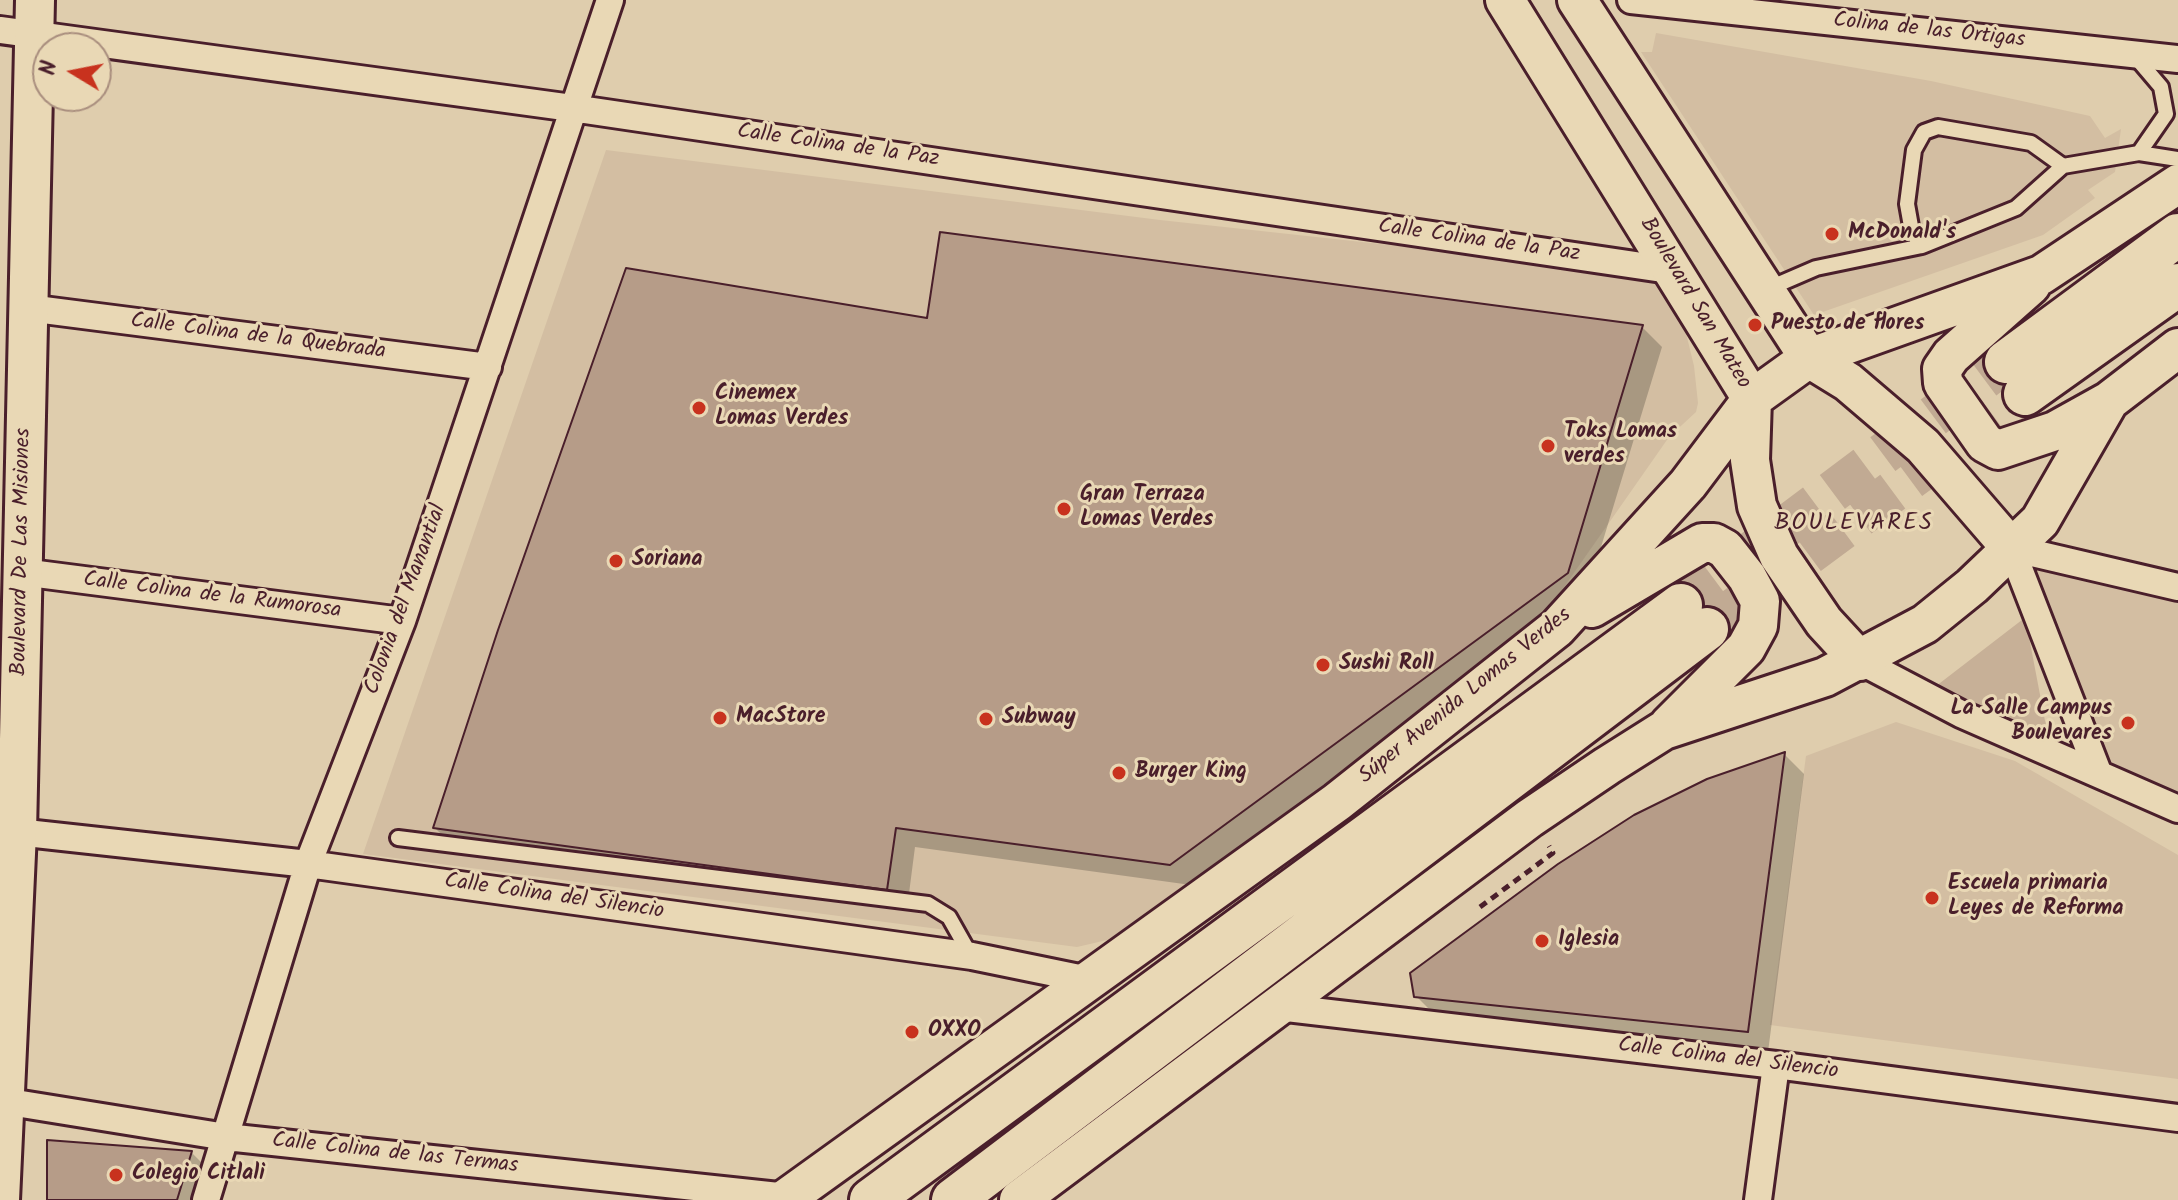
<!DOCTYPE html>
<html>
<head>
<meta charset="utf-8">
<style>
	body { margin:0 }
	#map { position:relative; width:2178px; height:1200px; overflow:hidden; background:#dfcdad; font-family:Kalam,sans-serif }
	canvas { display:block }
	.north { position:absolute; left:32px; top:32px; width:80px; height:80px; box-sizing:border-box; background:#e9d8b5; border:2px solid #a98e7e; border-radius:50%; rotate:280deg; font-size:22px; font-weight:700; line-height:32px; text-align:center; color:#4a1f2b }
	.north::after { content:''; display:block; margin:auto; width:28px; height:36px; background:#c8321e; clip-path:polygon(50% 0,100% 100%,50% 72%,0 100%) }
</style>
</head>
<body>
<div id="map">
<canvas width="2178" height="1200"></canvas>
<div class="north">N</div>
</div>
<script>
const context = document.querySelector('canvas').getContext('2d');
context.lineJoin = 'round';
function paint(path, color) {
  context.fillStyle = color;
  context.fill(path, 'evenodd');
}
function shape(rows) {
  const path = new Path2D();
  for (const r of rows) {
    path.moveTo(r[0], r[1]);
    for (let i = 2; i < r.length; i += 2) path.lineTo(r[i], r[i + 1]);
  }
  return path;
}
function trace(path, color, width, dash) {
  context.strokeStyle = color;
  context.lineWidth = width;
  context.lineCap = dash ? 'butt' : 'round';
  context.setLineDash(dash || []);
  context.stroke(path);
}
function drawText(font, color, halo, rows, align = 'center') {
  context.font = font + ' Kalam,sans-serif';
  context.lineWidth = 6;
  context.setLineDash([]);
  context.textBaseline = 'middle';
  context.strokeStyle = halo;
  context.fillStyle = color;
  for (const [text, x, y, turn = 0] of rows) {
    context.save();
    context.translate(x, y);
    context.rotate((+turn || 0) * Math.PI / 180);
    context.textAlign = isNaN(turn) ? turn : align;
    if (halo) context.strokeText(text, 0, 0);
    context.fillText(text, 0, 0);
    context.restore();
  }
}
paint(shape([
	[1656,33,1931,81,2090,116,2105,138,2121,129,2115,172,2088,190,2095,198,2043,235,1814,315,1641,52,1652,52],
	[606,150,1160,220,1656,274,1684,325,1694,366,1698,403,1696,412,1669,437,1548,610,1474,687,1137,933,1077,947,363,854],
	[2011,548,2178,576,2178,809,2098,772],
	[1896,722,2015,761,2178,855,2178,1079,1770,1025,1806,756]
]), '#d3bea2');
paint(shape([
	[2031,613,2029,637,2045,721,2053,740,1927,693]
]), '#c7b097');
paint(shape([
	[928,321,1642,327,1662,347,1587,593,1191,885,915,847,907,909,455,848,435,828],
	[1785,755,1804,774,1768,1052,1437,1017,1416,996,1708,781],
	[49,1142,192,1153,207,1168,196,1200,49,1200]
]), '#0003');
const building = shape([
	[940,232,1643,325,1568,573,1170,865,896,828,887,890,433,828,498,630,626,268,927,318,940,232],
	[1785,752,1748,1032,1414,997,1410,973,1558,864,1634,815,1707,779,1785,752],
	[47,1140,192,1151,177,1200,47,1200,47,1140]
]);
paint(building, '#b69c88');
trace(building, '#4a1f2b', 2);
trace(shape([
	[1681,605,2006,362],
	[1707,629,2025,394]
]), '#c1aa93', 42, [42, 21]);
const lane = shape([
	[2133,54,2161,87,2166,114,2139,153],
	[2063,166,2031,143,1938,127,1924,132,1914,150,1907,204,1912,232,1922,246,2016,208,2063,166,2139,153,2178,159],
	[1765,290,1816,268,1922,246],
	[398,838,928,904,949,917,971,956]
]);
const street = shape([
	[1631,0,2178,59],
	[0,30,572,108,1676,271],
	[28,308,488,367],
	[2011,548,2098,772],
	[2011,548,2178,587],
	[22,572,402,621],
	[1860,661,1961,714,2178,809],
	[17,832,308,864,972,956,1089,980],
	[1278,1007,1776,1065,2178,1118],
	[3,1101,226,1137,788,1197],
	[206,1200,308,864,402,621,610,0],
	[1758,1200,1776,1065]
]);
const secondary = shape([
	[1505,0,1752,399,1750,460,1757,506,1779,556,1824,622,1860,661],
	[1577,0,1809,358,1848,382,1923,446,2011,548],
	[2031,285,1951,356,1942,369,1943,383,1985,443,1998,450,2055,431,2109,401],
	[1592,608,1702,543,1714,543,1725,549,1747,577,1760,601,1758,626,1746,648,1669,725],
	[0,1200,17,832,35,0],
	[784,1200,1337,802,1557,628,1688,484,1752,399,1809,358,2041,275,2178,184],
	[1019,1200,1530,818,1607,766,1664,730,1825,677,1925,624,1972,586,2040,521,2109,401,2178,348]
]);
const primary = shape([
	[2006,362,2178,235],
	[2025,394,2178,285],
	[871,1200,1681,605],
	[953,1200,1707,629]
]);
trace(lane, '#4a1f2b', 20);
trace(street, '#4a1f2b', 32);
trace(secondary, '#4a1f2b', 44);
trace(primary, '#4a1f2b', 48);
trace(shape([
	[1480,907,1553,853,1549,846]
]), '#4a1f2b', 5, [8, 6]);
trace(lane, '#e9d8b5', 14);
trace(street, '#e9d8b5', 26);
trace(secondary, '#e9d8b5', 38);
trace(primary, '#e9d8b5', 42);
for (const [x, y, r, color] of [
	[1832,234,8,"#c8321e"],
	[1755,325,8,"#c8321e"],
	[699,408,8,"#c8321e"],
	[1548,446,8,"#c8321e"],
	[1064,509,8,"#c8321e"],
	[616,561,8,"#c8321e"],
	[1323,665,8,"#c8321e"],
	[720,718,8,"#c8321e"],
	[986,719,8,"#c8321e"],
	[2128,723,8,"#c8321e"],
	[1119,773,8,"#c8321e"],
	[1932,898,8,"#c8321e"],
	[1542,941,8,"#c8321e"],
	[912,1032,8,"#c8321e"],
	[116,1175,8,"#c8321e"]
]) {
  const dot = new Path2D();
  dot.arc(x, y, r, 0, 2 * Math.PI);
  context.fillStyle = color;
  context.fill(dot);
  trace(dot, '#e9d8b5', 3);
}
drawText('22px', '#4a1f2b', '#e9d8b5', [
	["Colina de las Ortigas",1929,32,6],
	["Calle Colina de la Paz",838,147,8],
	["Calle Colina de la Paz",1479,242,8],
	["Boulevard San Mateo",1694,304,59],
	["Calle Colina de la Quebrada",258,338,7],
	["Boulevard De Las Misiones",23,552,-89],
	["Calle Colina de la Rumorosa",212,597,7],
	["Colonia del Manantial",407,600,-70],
	["Súper Avenida Lomas Verdes",1466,697,-39],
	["Calle Colina del Silencio",554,898,8],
	["Calle Colina del Silencio",1728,1060,7],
	["Calle Colina de las Termas",395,1155,6]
]);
drawText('bold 22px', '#4a1f2b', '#e9d8b5', [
	["McDonald's",1848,234],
	["Puesto de flores",1771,325],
	["Cinemex",715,395],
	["Lomas Verdes",715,420],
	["Toks Lomas",1564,433],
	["verdes",1564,458],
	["Gran Terraza",1080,496],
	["Lomas Verdes",1080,521],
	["Soriana",632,561],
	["Sushi Roll",1339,665],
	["La Salle Campus",2112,710,"right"],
	["Boulevares",2112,735,"right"],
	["MacStore",736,718],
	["Subway",1002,719],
	["Burger King",1135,773],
	["Escuela primaria",1948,885],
	["Leyes de Reforma",1948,910],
	["Iglesia",1558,941],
	["OXXO",928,1032],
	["Colegio Citlali",132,1175]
], 'left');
context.letterSpacing = '2px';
drawText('24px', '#4a1f2b', '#e9d8b5', [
	["BOULEVARES",1854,525]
]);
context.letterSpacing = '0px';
</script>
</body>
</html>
